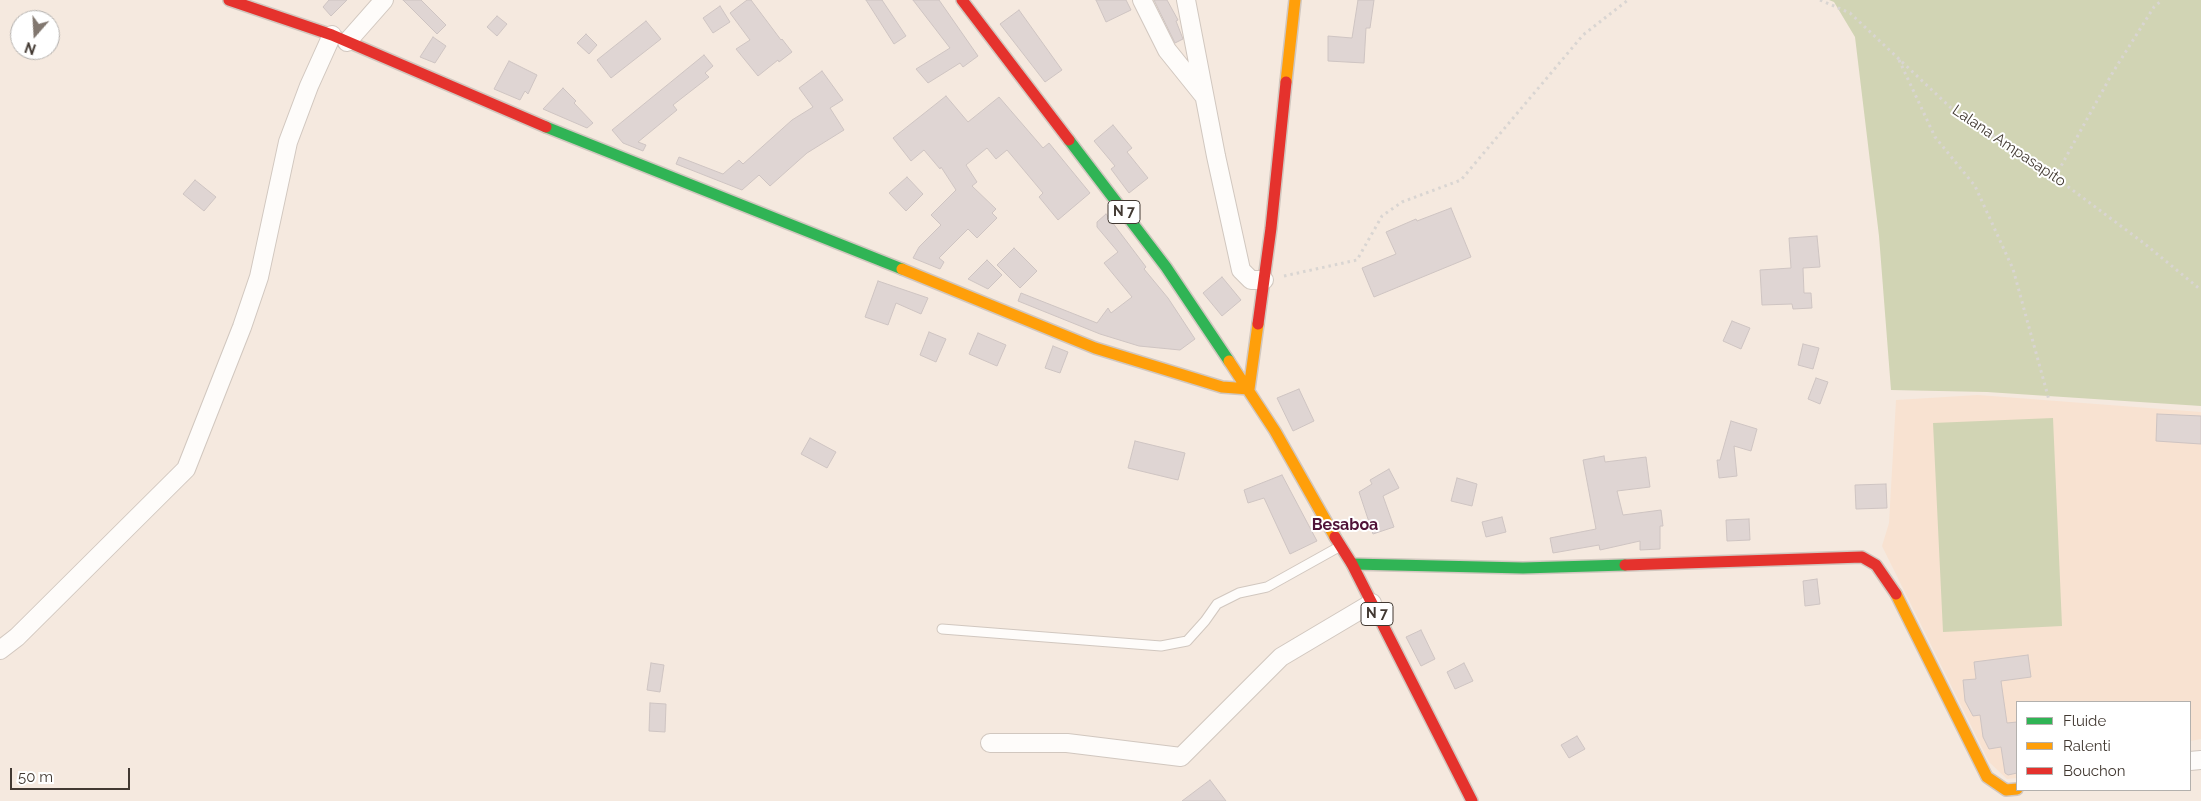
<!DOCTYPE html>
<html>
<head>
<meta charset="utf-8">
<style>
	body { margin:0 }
	#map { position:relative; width:2201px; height:801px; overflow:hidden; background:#f5e9df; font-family:Raleway,sans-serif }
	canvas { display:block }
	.legend { position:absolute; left:2016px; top:701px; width:175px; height:90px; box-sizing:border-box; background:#fff; border:1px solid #b3b0ad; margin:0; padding:6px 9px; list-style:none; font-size:15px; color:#423932 }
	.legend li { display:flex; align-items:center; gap:10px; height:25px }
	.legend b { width:25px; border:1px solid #b3b0ad }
	.north { position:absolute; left:10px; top:10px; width:50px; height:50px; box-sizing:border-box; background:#fff; border:1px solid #b3b0ad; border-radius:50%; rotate:199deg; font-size:14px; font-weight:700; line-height:20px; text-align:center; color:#423932 }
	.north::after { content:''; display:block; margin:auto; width:18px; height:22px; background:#81776f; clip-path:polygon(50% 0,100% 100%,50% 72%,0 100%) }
	.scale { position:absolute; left:10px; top:768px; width:120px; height:22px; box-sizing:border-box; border:2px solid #423932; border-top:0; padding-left:6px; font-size:15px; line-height:18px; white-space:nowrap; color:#423932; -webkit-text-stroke:4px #fff; paint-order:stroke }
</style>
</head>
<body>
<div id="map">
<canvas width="2201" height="801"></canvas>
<ul class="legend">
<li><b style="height:6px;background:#30b455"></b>Fluide</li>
<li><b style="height:6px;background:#ff9f0a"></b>Ralenti</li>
<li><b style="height:6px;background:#e5322d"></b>Bouchon</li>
</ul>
<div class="north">N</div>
<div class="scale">50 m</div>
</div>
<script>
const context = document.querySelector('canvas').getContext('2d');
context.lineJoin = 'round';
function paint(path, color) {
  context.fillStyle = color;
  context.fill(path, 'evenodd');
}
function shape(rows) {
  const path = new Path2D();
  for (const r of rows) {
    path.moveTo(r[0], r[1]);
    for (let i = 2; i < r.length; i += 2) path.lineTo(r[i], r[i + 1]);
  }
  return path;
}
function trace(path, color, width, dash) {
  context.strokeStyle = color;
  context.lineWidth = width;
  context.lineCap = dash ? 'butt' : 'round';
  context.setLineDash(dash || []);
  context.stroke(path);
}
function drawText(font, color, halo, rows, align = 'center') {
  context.font = font + ' Raleway,sans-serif';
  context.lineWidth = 4;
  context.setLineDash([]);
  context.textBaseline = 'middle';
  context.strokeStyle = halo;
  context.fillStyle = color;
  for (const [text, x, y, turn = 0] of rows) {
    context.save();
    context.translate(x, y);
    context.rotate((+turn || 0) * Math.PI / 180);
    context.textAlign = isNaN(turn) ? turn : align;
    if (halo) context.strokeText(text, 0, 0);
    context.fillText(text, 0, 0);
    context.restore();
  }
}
paint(shape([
	[1978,395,2201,412,2201,739,2190,741,2190,702,2017,702,2017,778,2007,779,1989,762,1882,546,1889,523,1896,400]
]), '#f8e2d1');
paint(shape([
	[1829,0,2201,0,2201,406,1987,392,1891,390,1879,236,1855,37,1834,2],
	[2053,418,2062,626,1943,632,1933,423]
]), '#d1d4b4');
const building = shape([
	[329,0,347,0,331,16,323,7,329,0],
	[403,0,421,0,446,25,437,34,403,0],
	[747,0,751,0,781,40,782,39,792,52,779,62,778,60,758,76,736,49,750,40,730,13,747,0],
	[866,0,882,0,906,36,894,44,866,0],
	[913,0,939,0,978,56,963,67,960,63,928,83,916,69,950,48,913,0],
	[1096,0,1126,0,1131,10,1106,22,1096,0],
	[1154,0,1167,0,1178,20,1176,21,1183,39,1175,43,1154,0],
	[1358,0,1374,0,1370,28,1366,28,1364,63,1328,61,1328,36,1352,38,1358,0],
	[720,6,730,22,713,33,703,18,720,6],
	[1019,10,1062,70,1045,82,1000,24,1019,10],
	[497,16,507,24,497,36,487,27,497,16],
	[646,21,661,39,611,78,597,60,646,21],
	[586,34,597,45,589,54,577,43,586,34],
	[433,37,446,46,435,63,420,57,433,37],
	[704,55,713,66,705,73,709,77,673,105,677,110,638,142,646,145,643,151,623,143,612,130,704,55],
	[509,61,537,75,528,94,525,91,520,100,494,89,509,61],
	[822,71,843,100,830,108,844,130,807,153,770,186,759,175,742,190,676,164,679,157,723,174,739,160,743,164,792,120,813,107,799,88,822,71],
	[563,88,576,101,574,103,593,123,587,128,543,109,563,88],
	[946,96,968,122,999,97,1043,148,1049,143,1090,193,1058,220,1039,197,1043,193,1007,150,996,159,987,148,966,165,977,182,972,186,996,209,992,213,997,218,977,238,968,229,939,258,944,262,940,269,913,258,919,247,941,225,931,215,956,190,941,167,940,169,924,150,911,161,893,138,946,96],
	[1113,125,1132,148,1127,152,1148,178,1129,193,1111,169,1115,166,1094,141,1113,125],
	[907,177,923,194,906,211,889,193,907,177],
	[195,180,216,197,204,211,183,194,195,180],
	[1451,208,1471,257,1374,297,1362,268,1396,254,1386,232,1416,219,1417,221,1451,208],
	[1106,214,1146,267,1144,269,1168,298,1195,339,1180,350,1139,346,1100,334,1018,301,1021,293,1097,323,1108,308,1111,313,1132,297,1104,263,1118,252,1097,227,1097,222,1106,214],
	[1817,236,1820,267,1803,268,1804,293,1811,293,1812,308,1793,309,1792,304,1762,305,1760,270,1791,268,1789,238,1817,236],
	[1014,248,1037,271,1020,288,997,265,1014,248],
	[987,260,1002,275,988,289,968,279,987,260],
	[1222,277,1241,300,1222,316,1203,293,1222,277],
	[878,281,928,298,921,314,896,303,888,325,865,317,878,281],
	[1732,321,1750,328,1741,349,1723,341,1732,321],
	[929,332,946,339,936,362,920,355,929,332],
	[978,333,1006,345,997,366,969,354,978,333],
	[1803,344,1819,348,1813,369,1798,365,1803,344],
	[1053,346,1068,352,1060,373,1045,368,1053,346],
	[1816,378,1828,382,1820,404,1808,399,1816,378],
	[1299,389,1314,421,1293,431,1277,398,1299,389],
	[2157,414,2201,416,2201,444,2156,441,2157,414],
	[1731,421,1757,429,1751,451,1734,446,1737,476,1719,478,1717,460,1720,460,1731,421],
	[810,438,836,452,827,468,801,454,810,438],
	[1135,441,1185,453,1178,480,1128,468,1135,441],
	[1604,456,1605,462,1646,457,1650,487,1617,491,1623,515,1661,510,1663,526,1660,526,1660,549,1640,550,1640,541,1600,550,1599,545,1553,553,1550,538,1596,529,1583,460,1604,456],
	[1389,469,1399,488,1383,496,1394,527,1373,534,1359,492,1372,484,1370,480,1389,469],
	[1282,475,1317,541,1290,554,1264,498,1248,503,1244,490,1282,475],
	[1457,478,1477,484,1472,506,1451,501,1457,478],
	[1886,484,1887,508,1856,509,1855,485,1886,484],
	[1502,517,1506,532,1486,537,1482,522,1502,517],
	[1749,519,1750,540,1727,541,1726,520,1749,519],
	[1817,579,1820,604,1805,606,1803,581,1817,579],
	[1421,630,1435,659,1421,666,1406,637,1421,630],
	[2028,655,2031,677,2001,681,2007,723,2017,722,2017,773,2008,775,2005,773,2001,747,1989,749,1983,737,1980,715,1973,716,1965,701,1963,680,1976,679,1974,662,2028,655],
	[651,663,664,665,660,692,647,690,651,663],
	[1464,663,1473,681,1455,689,1447,672,1464,663],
	[650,703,666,704,665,732,649,731,650,703],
	[1577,736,1585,749,1569,758,1561,745,1577,736],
	[1210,780,1226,801,1182,801,1210,780]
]);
paint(building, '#dfd5d3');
trace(building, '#cec4c2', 1);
const lane = shape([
	[942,629,1161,646,1187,641,1205,621,1217,604,1239,593,1267,587,1337,548]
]);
const street = shape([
	[1142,0,1167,50,1204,96],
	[1186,0,1216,156,1241,270,1251,280,1264,280],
	[347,42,384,0],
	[0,650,17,637,186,469,242,327,259,277,288,142,309,86,332,35],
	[990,743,1067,743,1181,757,1281,657,1372,603],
	[2190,761,2201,760]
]);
const fast = shape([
	[546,127,902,269],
	[1069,140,1166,267,1229,361],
	[1352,564,1523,568,1625,565]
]);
const slow = shape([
	[1286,82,1295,0],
	[902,269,1095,348,1222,387,1249,389,1258,324],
	[1229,361,1275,431,1335,537],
	[1896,594,1987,777,2006,790,2017,789]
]);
const jam = shape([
	[229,0,332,35,546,127],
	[962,0,1069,140],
	[1258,324,1271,228,1286,82],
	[1335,537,1352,564,1472,801],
	[1625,565,1862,557,1876,565,1896,594]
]);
trace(lane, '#d1c7bf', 11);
trace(street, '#d1c7bf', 20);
trace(fast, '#d1c7bf', 14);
trace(slow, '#d1c7bf', 14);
trace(jam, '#d1c7bf', 14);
trace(shape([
	[1820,0,1850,13,1950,107,2055,177,2145,244,2201,290],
	[1899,60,1935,137,1975,186,2013,269,2049,400],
	[2055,177,2113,72,2154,7,2162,0],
	[1284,276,1357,260,1382,216,1402,202,1461,180,1583,35,1628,0]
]), '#d9d5d2', 3, [2.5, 4]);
trace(lane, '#fefcfa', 9);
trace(street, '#fefcfa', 18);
trace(fast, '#30b455', 11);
trace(slow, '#ff9f0a', 11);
trace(jam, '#e5322d', 11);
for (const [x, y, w] of [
	[1124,212,32],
	[1377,614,32]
]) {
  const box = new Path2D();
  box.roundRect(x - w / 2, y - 11.5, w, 23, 4);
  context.fillStyle = '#fff';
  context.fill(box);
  trace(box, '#423932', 1);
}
drawText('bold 14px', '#423932', null, [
	["N 7",1124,212],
	["N 7",1377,614]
]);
drawText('15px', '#423932', '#fff', [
	["Lalana Ampasapito",2009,146,34]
]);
drawText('bold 16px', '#501339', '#fff', [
	["Besaboa",1345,525]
]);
</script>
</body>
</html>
